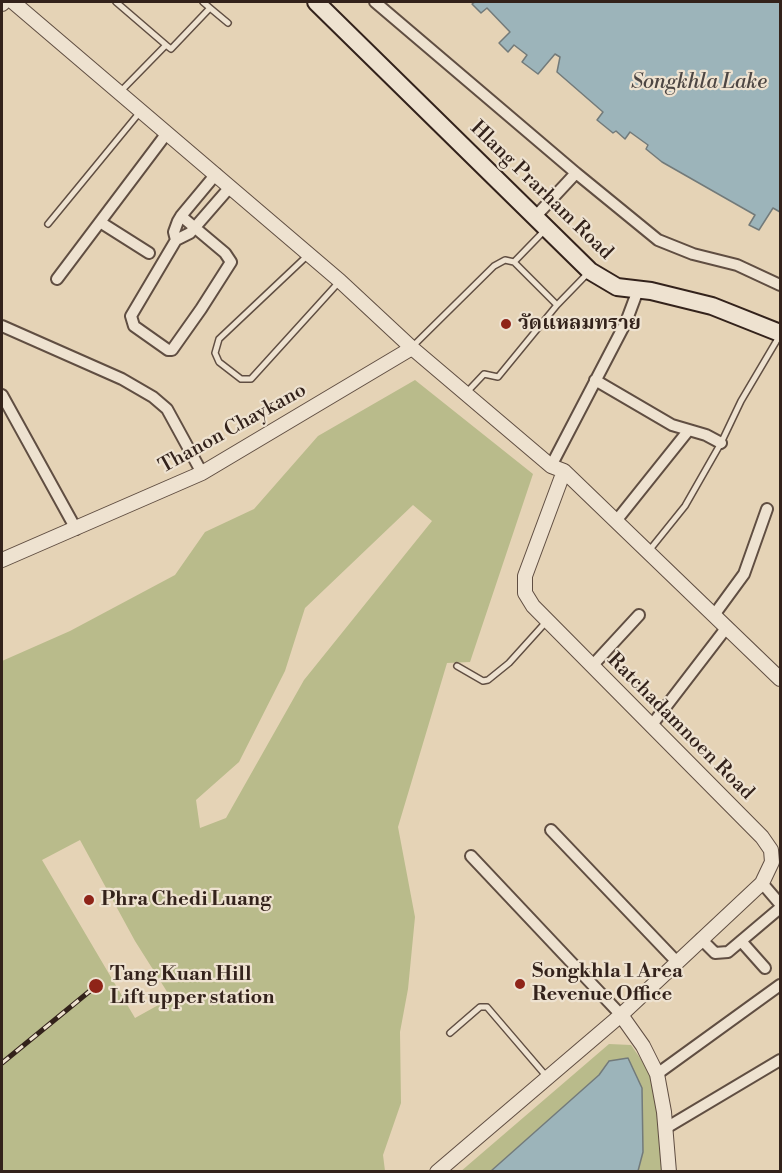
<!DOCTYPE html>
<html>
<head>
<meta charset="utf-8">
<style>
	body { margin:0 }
	#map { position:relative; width:782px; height:1173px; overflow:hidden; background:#e5d3b6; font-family:"Libre Bodoni",serif }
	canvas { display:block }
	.frame { position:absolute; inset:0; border:3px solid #33221b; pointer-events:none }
</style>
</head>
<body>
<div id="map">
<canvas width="782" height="1173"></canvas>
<div class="frame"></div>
</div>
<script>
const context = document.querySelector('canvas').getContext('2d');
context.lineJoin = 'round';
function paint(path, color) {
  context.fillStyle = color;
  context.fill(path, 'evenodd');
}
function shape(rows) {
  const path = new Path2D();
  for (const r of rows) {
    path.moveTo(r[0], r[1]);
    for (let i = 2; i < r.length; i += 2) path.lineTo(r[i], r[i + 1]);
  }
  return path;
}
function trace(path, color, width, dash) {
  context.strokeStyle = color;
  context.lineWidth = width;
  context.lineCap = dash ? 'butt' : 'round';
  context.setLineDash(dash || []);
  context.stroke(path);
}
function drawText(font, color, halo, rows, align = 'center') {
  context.font = font + ' "Libre Bodoni","Noto Serif Thai",serif';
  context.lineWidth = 4.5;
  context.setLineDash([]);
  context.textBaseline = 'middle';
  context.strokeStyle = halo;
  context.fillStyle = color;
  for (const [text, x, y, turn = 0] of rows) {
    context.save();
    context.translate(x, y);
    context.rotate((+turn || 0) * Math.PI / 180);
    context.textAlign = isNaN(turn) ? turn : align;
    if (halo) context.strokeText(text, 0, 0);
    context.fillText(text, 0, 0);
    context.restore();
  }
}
paint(shape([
	[415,380,533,474,470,662,447,663,398,827,415,917,408,989,400,1032,401,1103,383,1155,385,1171,2,1171,2,661,70,631,175,575,205,532,254,509,318,436],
	[413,505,432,521,304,680,226,818,200,828,196,800,239,762,285,671,305,608],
	[80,840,135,941,171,998,135,1018,42,860],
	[609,1044,631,1045,649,1071,659,1120,662,1171,638,1171,643,1152,608,1061,599,1075,491,1171,460,1172]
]), '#b9bb8b');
const water = shape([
	[475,2,780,2,780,212,773,208,759,230,749,225,755,215,662,162,646,149,648,145,630,132,625,139,616,131,613,133,597,120,603,112,557,72,560,57,555,54,538,74,522,62,527,55,514,45,508,52,499,43,510,32,487,8,481,13,472,4,475,2],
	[628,1058,642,1088,643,1152,638,1171,491,1171,599,1075,609,1061,628,1058]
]);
paint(water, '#9cb4ba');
trace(water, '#727a7a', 1.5);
const service = shape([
	[116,2,166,45,121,91],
	[210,8,228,23],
	[166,45,171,49,210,8,203,2],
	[48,224,140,112],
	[308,255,219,339,215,353,219,362,241,379,251,379,339,282],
	[514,262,545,230],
	[557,305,589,272],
	[413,346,494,266,505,260,514,262,557,305,498,377,484,374,467,392],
	[648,552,685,506,721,443,741,401,780,335],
	[457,666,483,681,488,680,509,663,546,622],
	[450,1033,480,1007,487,1007,547,1077]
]);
const minor = shape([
	[375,2,576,173,535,217],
	[576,173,658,240,693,254,737,265,780,285],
	[181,216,225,253,231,262,201,309,172,350,168,350,134,326,131,316,176,240,174,232,178,221,181,216,216,174],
	[100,222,149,253],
	[176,240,190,233,230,187],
	[57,279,167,133],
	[2,326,122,379,153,397,167,409,202,473],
	[595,380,672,425,706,435,721,443],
	[2,395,76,529],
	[551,466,626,322,638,290],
	[616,521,688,431],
	[714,615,744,574,767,509],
	[592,666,639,615],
	[651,726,727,627],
	[551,830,677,962],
	[471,856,621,1015],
	[762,883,780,904],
	[701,939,715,953,728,952,780,908],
	[741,941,765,968],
	[657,1074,780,985],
	[666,1128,780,1060]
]);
const tertiary = shape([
	[13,2,340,281,412,348,551,466,564,471,780,679],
	[2,4,4,2],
	[2,560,202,473,412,348],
	[621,1015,643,1046,657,1074,664,1112,669,1172],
	[437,1172,621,1015,762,883,772,862,771,850,762,837,533,606,525,593,525,576,564,471]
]);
const secondary = shape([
	[316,2,590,271,617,287,651,291,712,306,780,333]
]);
trace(service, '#604e42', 8);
trace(minor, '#604e42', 14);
trace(tertiary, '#604e42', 16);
trace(secondary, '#33221b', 20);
trace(service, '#eee2d0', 5);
trace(minor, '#eee2d0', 10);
trace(tertiary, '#eee2d0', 14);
trace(secondary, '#eee2d0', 16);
const rail = shape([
	[2,1063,96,986]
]);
trace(rail, '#33221b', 5);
trace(rail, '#eee2d0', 3, [9]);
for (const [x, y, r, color] of [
	[506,324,6,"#8f2418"],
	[89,900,6,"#8f2418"],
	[520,984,6,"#8f2418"],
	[96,986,8,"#8f2418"]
]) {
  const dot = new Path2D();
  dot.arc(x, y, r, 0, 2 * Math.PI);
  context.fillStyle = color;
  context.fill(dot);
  trace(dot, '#eee2d0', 2);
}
drawText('20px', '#33221b', '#eee2d0', [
	["Hlang Prarham Road",541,191,44],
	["Thanon Chaykano",233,429,-29],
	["Ratchadamnoen Road",680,727,45]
]);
drawText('bold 20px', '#33221b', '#eee2d0', [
	["วัดแหลมทราย",518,324],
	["Phra Chedi Luang",101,900],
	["Songkhla 1 Area",532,972],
	["Revenue Office",532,995],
	["Tang Kuan Hill",110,975],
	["Lift upper station",110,998]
], 'left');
drawText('italic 21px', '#4d4643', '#eee2d0', [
	["Songkhla Lake",699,83]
]);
</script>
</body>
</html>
